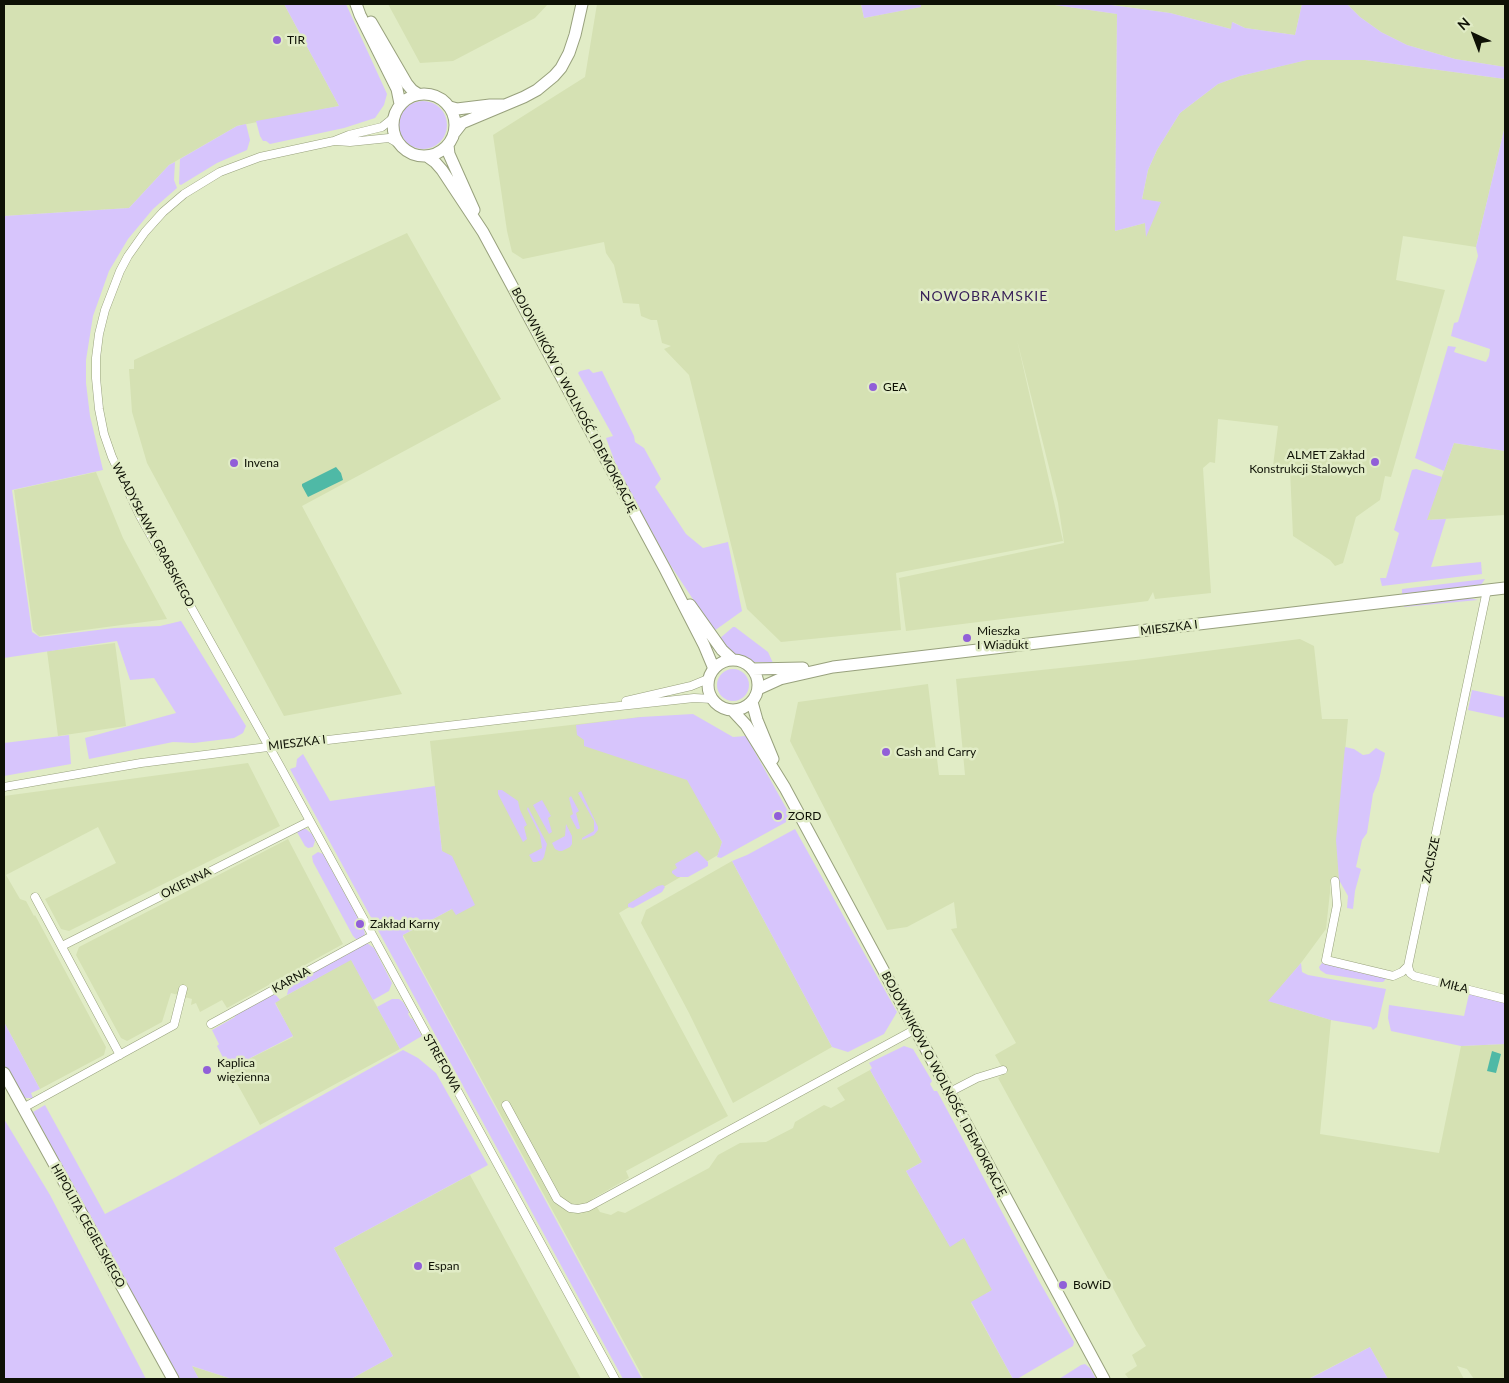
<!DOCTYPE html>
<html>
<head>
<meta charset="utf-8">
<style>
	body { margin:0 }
	#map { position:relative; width:1509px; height:1383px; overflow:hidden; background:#e1ecc6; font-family:Lato,sans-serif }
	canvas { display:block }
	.frame { position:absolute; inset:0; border:5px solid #0e1105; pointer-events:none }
	.north { position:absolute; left:1449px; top:10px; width:50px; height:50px; -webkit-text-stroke:4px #e1ecc6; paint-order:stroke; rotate:317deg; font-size:14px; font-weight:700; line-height:20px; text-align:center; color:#0e1105 }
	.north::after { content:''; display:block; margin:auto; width:18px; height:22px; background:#0e1105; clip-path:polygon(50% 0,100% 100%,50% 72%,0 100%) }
</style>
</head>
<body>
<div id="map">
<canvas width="1509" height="1383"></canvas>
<div class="frame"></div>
<div class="north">N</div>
</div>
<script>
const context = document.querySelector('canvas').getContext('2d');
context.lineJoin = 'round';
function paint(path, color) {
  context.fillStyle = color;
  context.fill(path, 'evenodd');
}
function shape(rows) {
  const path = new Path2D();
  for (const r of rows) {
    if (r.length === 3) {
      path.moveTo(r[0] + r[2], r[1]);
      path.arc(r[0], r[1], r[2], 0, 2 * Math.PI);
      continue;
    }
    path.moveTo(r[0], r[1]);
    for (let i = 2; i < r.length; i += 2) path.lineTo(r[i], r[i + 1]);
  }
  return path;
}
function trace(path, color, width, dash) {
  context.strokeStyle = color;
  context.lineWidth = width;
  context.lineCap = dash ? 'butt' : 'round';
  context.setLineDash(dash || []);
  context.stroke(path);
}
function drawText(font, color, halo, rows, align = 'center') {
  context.font = font + ' Lato,sans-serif';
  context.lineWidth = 5;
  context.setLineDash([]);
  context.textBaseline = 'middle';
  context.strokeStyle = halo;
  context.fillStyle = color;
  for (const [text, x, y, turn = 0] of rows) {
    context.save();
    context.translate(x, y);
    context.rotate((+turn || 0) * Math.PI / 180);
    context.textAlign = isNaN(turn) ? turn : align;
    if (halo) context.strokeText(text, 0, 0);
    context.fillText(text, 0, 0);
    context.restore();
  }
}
paint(shape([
	[4,4,284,4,339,106,237,126,169,165,129,208,4,216],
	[388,4,548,4,535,18,453,61,420,63],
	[597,4,861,4,864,18,920,7,921,4,1048,4,1117,14,1115,231,1145,223,1146,235,1160,202,1142,200,1148,170,1157,150,1180,113,1218,84,1240,76,1306,60,1365,60,1505,79,1505,126,1476,247,1403,236,1396,280,1445,290,1391,477,1385,476,1380,500,1356,517,1343,563,1335,566,1330,560,1293,536,1290,470,1273,466,1278,426,1218,419,1215,463,1210,462,1203,468,1211,593,1155,599,1153,592,1148,601,906,631,899,578,1064,543,1058,503,1017,340,1063,541,896,573,901,630,781,642,747,609,689,375,664,349,671,346,662,343,657,320,651,320,641,316,639,304,623,303,614,265,606,253,604,242,523,259,512,252,507,231,493,135,585,77],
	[1104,4,1302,4,1295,35,1245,28,1233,22,1231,29,1170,13],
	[1347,4,1505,4,1505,67,1455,59,1407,45,1381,32,1360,17],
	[407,233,501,399,302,506,402,694,284,716,147,463,132,412,129,369,134,369,134,360],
	[1454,443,1505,451,1505,515,1426,520],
	[96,472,123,538,167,619,39,636,33,630,14,490],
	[1300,639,1314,646,1322,719,1348,719,1337,840,1339,880,1330,881,1330,892,1326,929,1301,963,1269,1001,1331,1020,1320,1134,1439,1153,1461,1046,1505,1044,1505,1379,1474,1379,1467,1369,1457,1366,1464,1379,1388,1379,1370,1347,1308,1379,1129,1379,1125,1374,1137,1366,1132,1355,1146,1346,1136,1330,998,1078,1005,1073,995,1055,1016,1043,951,929,957,928,954,902,907,927,887,930,790,741,798,702,928,684,939,775,965,775,956,679,1136,660],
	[115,643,126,726,58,736,47,651],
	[641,717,676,757,722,842,718,855,619,913,728,1116,626,1171,629,1178,592,1199,600,1212,611,1215,618,1211,625,1213,709,1168,718,1155,740,1143,766,1142,793,1128,795,1122,824,1105,831,1108,845,1100,837,1088,870,1070,922,1162,906,1171,950,1246,964,1237,993,1290,971,1303,1013,1379,644,1379,403,935,452,909,442,851,430,741],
	[248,763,280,826,69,931,61,929,45,899,116,863,98,827,6,875,20,899,26,901,34,916,35,915,106,1047,104,1055,40,1089,4,1022,4,796],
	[288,839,343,944,227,1008,222,1000,200,1012,196,1003,191,1005,192,999,171,993,162,1022,127,1041,121,1038,76,955,79,947],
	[732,861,832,1047,733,1103,689,1013,641,923,646,910],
	[351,959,400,1049,260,1125,229,1069,293,1037,275,1002],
	[470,1175,581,1379,351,1379,393,1356,334,1248],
	[191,1366,232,1379,199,1379]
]), '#d5e1b3');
paint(shape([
	[284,4,346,4,387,94,384,105,375,118,344,128,270,144,266,141,263,141,260,136,256,121,339,106],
	[861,4,921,4,921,7,864,18],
	[1048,4,1104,4,1170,13,1231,29,1232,22,1245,28,1295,35,1302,4,1347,4,1360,17,1381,32,1407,45,1455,59,1505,67,1505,79,1365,60,1307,60,1240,76,1218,84,1180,113,1157,150,1148,170,1142,199,1161,202,1146,237,1145,223,1115,231,1117,14],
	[423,125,24],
	[246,124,250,140,247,150,217,163,181,185,179,184,180,159,237,126],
	[1505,126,1505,451,1454,443,1444,471,1415,458,1448,346,1456,347,1454,352,1486,362,1489,356,1490,349,1451,336,1454,323,1458,322,1478,256,1476,247],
	[175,162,174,180,177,188,153,209,128,239,109,271,93,316,86,360,86,383,90,416,103,470,12,490,32,632,40,637,114,628,160,626,181,621,246,726,243,733,234,738,194,743,173,742,89,759,85,738,176,713,154,678,130,680,117,641,4,658,4,216,129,208,169,165],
	[589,369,593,373,602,371,634,436,635,442,644,448,661,479,655,487,686,534,703,548,728,542,742,611,714,631,669,563,618,470,606,438,613,436,578,373,580,371],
	[1416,469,1442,477,1427,520,1446,519,1431,567,1481,562,1482,574,1382,586,1380,578,1386,578,1399,533,1394,530,1412,470],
	[1485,579,1481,585,1402,594,1402,589],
	[1470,598,1478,600,1404,607,1404,605],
	[733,627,735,627,768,652,773,663,753,662,741,655,732,654,719,639],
	[733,685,16],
	[1472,690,1505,697,1505,718,1468,710],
	[693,714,733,737,746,736,790,815,788,821,721,858,717,857,722,842,687,780,584,746,584,740,577,735,576,725,641,717],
	[69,735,71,764,4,776,4,743],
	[1345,747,1354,749,1363,755,1369,754,1376,748,1385,753,1379,780,1373,794,1367,833,1362,840,1356,867,1361,869,1355,891,1353,909,1347,908,1348,896,1339,880,1336,840],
	[303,754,330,801,435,786,442,851,452,856,475,905,456,915,452,909,403,935,403,937,642,1379,623,1379,290,769,296,767,297,759],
	[498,790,502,790,518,801,520,810,527,825,524,827,527,839,523,842,498,794],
	[581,791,598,827,598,830,594,835,582,840,582,838,594,831,594,821,578,793],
	[571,796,579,811,576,813,580,828,579,829,577,829,570,816,573,814,569,798],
	[542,800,551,816,548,818,552,832,549,834,533,805],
	[528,807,547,844,544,857,542,860,536,862,533,862,529,855,542,848,540,835,527,809],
	[566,824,572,836,572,844,570,847,562,851,559,851,555,849,552,843,565,836],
	[300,829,306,829,312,834,315,841,313,847,308,848,305,846,297,832],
	[795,829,897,1012,884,1034,848,1052,832,1047,732,861,747,855],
	[697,851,708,862,708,866,688,877,677,877,672,873,672,871,677,868,675,864],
	[318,852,323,854,364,929,365,935,361,939,356,939,353,936,313,862,312,856],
	[663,885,665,887,662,892,633,908,628,907,628,904,658,886],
	[367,943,374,948,392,983,389,991,373,1000,351,960,287,995,288,990,294,983],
	[1301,963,1302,972,1308,975,1386,989,1377,1027,1373,1030,1371,1027,1331,1020,1268,1001],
	[1322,963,1384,977,1387,978,1383,982,1377,982,1326,974,1320,970,1319,967],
	[1469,994,1505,1002,1505,1044,1461,1046,1391,1031,1388,1018,1389,1005,1464,1016],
	[271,995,276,995,280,1000,275,1003,293,1036,229,1069,217,1046,219,1044,212,1030,235,1017,234,1015],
	[392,999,399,999,403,1002,409,1012,408,1014,411,1019,412,1018,422,1036,400,1049,377,1007],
	[4,1022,40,1089,31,1093,33,1098,26,1098,20,1094,4,1064],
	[904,1046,913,1049,932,1081,930,1084,934,1091,937,1091,1039,1281,1074,1342,1073,1346,1017,1379,1013,1379,971,1302,992,1290,964,1238,950,1247,906,1171,922,1162,870,1070,872,1068,869,1063],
	[403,1050,418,1058,436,1073,488,1165,334,1248,393,1356,351,1379,232,1379,192,1366,199,1379,179,1379,33,1112,45,1105,105,1214,176,1177],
	[4,1119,50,1195,146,1379,4,1379],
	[1370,1347,1388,1379,1309,1379],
	[1085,1364,1090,1368,1096,1379,1059,1379,1081,1365]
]), '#d7c5fc');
paint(shape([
	[336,467,341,473,343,480,308,497,302,486,302,484],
	[1492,1051,1501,1054,1496,1073,1487,1071]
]), '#4fb9a6');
const street = shape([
	[393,118,382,127,349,135,334,141,260,157,220,172,184,194,163,212,145,232,128,256,120,271,105,310,99,334,96,358,96,378,99,409,104,434,112,457,140,516,281,768,615,1379],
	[336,141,350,142,389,138,396,142],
	[626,701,691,686,708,679],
	[4,787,141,763,268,747,592,709,694,698,712,699],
	[1335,881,1337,905,1326,960,1393,976,1402,972,1408,966,1487,590],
	[35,897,120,1055],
	[62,946,310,821],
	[1408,966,1410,973,1414,976,1505,999],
	[211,1024,372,936],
	[948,1093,977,1078,1003,1070],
	[506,1105,557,1199,570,1208,578,1209,588,1207,914,1030],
	[23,1108,174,1025,183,989]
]);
const secondary = shape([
	[356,4,360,15,397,89,400,104],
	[371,22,407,84,412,90,418,94],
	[424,125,31],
	[450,107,457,109,490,105,503,105],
	[455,132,462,123,524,97,537,90,554,76,561,68,569,53,575,35,582,4],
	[448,145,449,154,474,210],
	[428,157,435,162,442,170,483,232,665,569,704,645,714,669],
	[690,605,722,650,733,660],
	[733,685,25],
	[752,669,803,668],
	[758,689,780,679,833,667,1505,588],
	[752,702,757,720,773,759],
	[733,711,746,725,785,788,1104,1379],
	[4,1073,173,1379]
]);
trace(street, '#98a17d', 9);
trace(secondary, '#98a17d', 13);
trace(street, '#fff', 8);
trace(secondary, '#fff', 11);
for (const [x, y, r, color] of [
	[277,40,5,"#915fd8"],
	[873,387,5,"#915fd8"],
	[1375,462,5,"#915fd8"],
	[234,463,5,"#915fd8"],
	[967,638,5,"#915fd8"],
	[886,752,5,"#915fd8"],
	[778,816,5,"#915fd8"],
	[360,924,5,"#915fd8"],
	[207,1070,5,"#915fd8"],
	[418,1266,5,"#915fd8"],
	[1063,1285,5,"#915fd8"]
]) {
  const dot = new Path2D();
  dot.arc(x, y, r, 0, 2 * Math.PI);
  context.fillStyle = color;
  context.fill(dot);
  trace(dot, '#e1ecc6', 2);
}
drawText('12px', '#0e1105', '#e1ecc6', [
	["TIR",287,40],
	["GEA",883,387],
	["ALMET Zakład",1365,455,"right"],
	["Konstrukcji Stalowych",1365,469,"right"],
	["Invena",244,463],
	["Mieszka",977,631],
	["I Wiadukt",977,645],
	["Cash and Carry",896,752],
	["ZORD",788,816],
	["Zakład Karny",370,924],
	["Kaplica",217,1063],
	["więzienna",217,1077],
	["Espan",428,1266],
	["BoWiD",1073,1285]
], 'left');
drawText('12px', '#0e1105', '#e1ecc6', [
	["BOJOWNIKÓW O WOLNOŚĆ I DEMOKRACJĘ",574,400,62],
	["WŁADYSŁAWA GRABSKIEGO",153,535,62],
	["MIESZKA I",1169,628,-7],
	["MIESZKA I",297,743,-7],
	["ZACISZE",1431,860,-78],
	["OKIENNA",186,883,-27],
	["KARNA",291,980,-29],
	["MIŁA",1454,986,14],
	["STREFOWA",442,1063,61],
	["BOJOWNIKÓW O WOLNOŚĆ I DEMOKRACJĘ",944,1084,62],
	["HIPOLITA CEGIELSKIEGO",88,1226,61]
]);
context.letterSpacing = '1px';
drawText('14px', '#361e57', '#e1ecc6', [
	["NOWOBRAMSKIE",984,296]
]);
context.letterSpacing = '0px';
</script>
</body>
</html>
